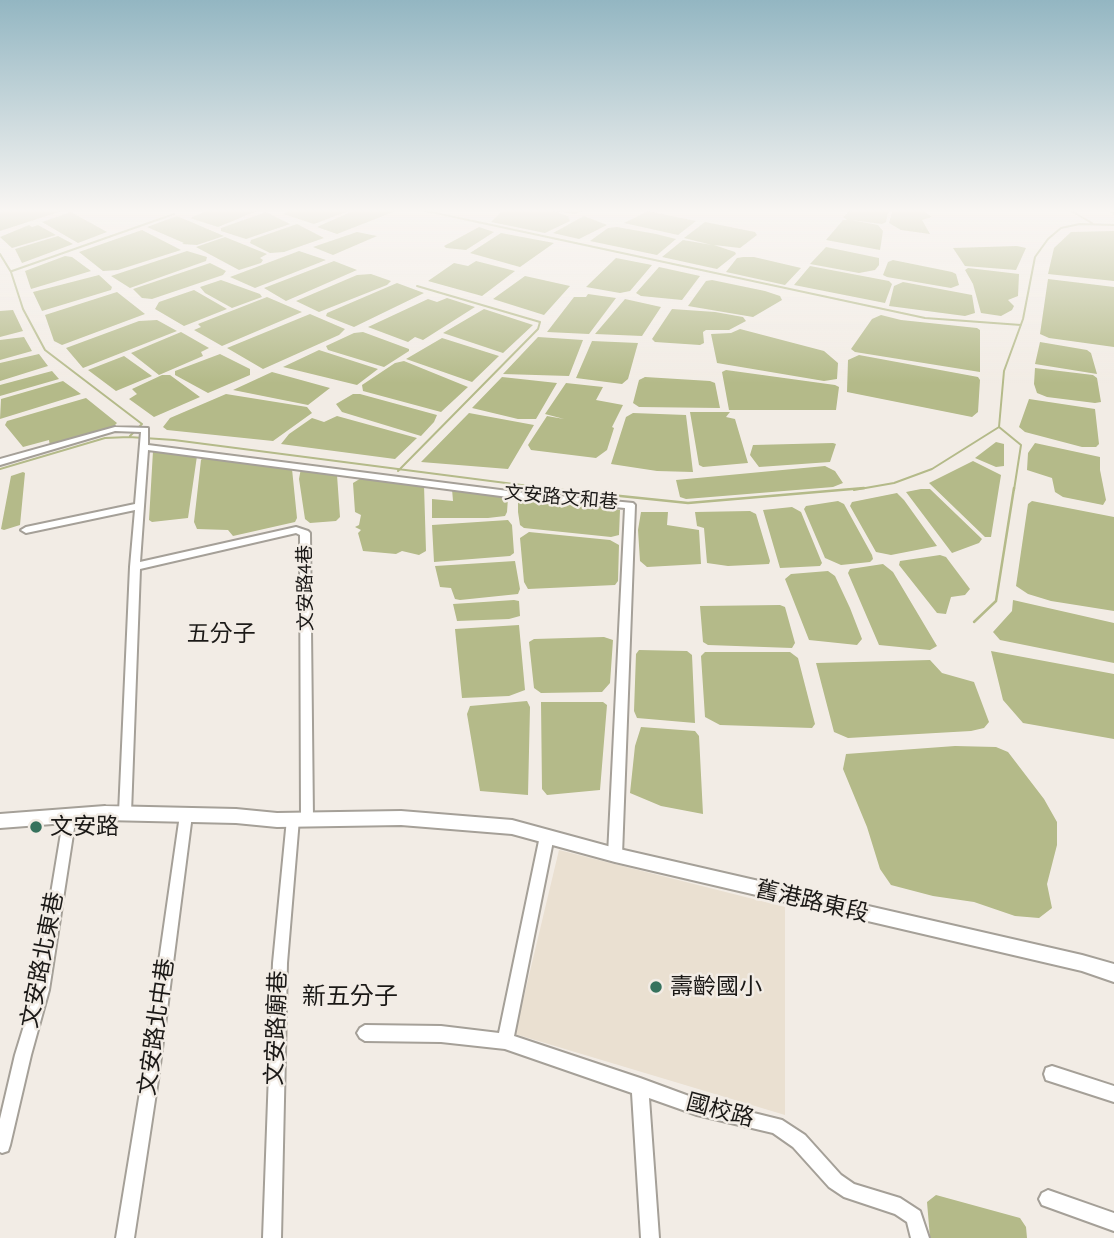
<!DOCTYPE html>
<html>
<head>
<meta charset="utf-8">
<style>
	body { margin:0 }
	canvas { display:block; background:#f2ece5 }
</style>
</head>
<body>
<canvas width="1114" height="1238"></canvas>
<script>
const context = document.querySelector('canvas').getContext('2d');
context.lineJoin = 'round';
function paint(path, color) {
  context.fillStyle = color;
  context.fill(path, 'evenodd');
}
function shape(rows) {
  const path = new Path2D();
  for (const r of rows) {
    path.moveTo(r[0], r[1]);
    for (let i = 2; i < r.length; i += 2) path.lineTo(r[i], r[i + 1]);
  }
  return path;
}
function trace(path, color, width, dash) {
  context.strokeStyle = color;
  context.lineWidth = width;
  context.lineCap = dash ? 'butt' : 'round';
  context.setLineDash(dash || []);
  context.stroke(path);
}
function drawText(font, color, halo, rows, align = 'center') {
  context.font = font + ' "PT Sans","Noto Sans TC",sans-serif';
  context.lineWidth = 5;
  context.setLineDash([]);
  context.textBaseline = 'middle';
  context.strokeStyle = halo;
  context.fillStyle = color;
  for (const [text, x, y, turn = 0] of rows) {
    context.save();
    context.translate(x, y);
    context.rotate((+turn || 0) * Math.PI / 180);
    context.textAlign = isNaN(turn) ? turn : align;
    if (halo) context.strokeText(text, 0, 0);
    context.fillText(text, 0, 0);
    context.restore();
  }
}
paint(shape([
	[559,850,785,907,785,1115,515,1034]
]), '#eae0d1');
paint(shape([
	[3,209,68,209,0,231,0,214],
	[212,209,262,209,218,227,190,218],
	[293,209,354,209,314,224,283,214],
	[357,209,401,209,337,234,317,227],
	[504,209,547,210,589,209,575,214,553,211,568,216,570,221,545,233,491,222],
	[852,209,889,209,886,222,882,224,851,220,878,225,883,231,880,250,826,240,843,220,847,220,843,217],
	[893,209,921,209,932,217,922,220,930,234,901,230,889,223],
	[648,211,696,221,678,235,624,223],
	[71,212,107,232,78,243,42,222],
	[266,212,290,224,246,239,221,231,221,228],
	[177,216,224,236,197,245,182,244,184,243,147,227],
	[584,216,607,225,579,239,553,233],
	[705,222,755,232,757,235,740,248,714,245,735,252,736,254,717,269,662,257,683,240,712,245,684,238],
	[297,224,324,238,284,252,270,253,250,243,251,240],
	[29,225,32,227,38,225,56,235,12,248,0,237],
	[479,227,494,232,466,250,446,248,444,246],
	[617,227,656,234,676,239,657,255,590,241,608,228],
	[142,230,181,250,118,270,103,271,79,252],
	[1114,231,1114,281,1048,274,1054,248,1071,232],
	[357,232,377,236,333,255,313,247],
	[501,233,554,243,520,267,470,253],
	[58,236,73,244,22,263,15,249],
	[225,237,267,254,260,258,263,260,261,263,239,270,196,247],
	[1017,246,1026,248,1016,270,965,266,953,248],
	[826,247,879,258,879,265,875,270,859,273,810,264],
	[187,251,207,257,206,261,130,288,111,276],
	[299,251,326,260,255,288,230,277],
	[65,256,72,257,91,271,31,289,25,271],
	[743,257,754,257,801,268,785,285,726,272,737,258],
	[616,258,652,265,630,291,620,293,586,287],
	[893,260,952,272,956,274,959,285,951,288,887,277,883,275,888,262],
	[334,261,357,270,286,301,264,288],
	[476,261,515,271,482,296,428,281,454,263,468,266],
	[210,263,226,271,223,275,152,299,142,298,133,289],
	[810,266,889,281,892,284,885,303,794,285],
	[659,267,700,276,682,300,641,296,636,293],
	[968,268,1019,274,1018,296,1008,300,1014,306,1012,310,1001,316,981,313,973,284,965,270],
	[371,274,391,281,387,285,319,312,296,301,357,275],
	[99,275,112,287,111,290,42,311,33,292],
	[525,276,570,286,544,315,493,299],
	[1048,279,1114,287,1114,347,1049,338,1040,334],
	[221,280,260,294,262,297,232,308,205,293,200,287],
	[712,280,765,291,780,296,782,300,753,317,688,306,706,281],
	[903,282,972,295,975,313,965,316,889,306,894,286],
	[397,283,424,293,354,327,326,316,327,313],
	[194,290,227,309,184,326,155,309,159,302],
	[117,292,145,314,62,345,54,341,45,315],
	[588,294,616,298,589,334,547,332,574,297,586,297],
	[267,297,302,312,222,346,194,330,201,327,198,324],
	[447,298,475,307,423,340,415,337,408,342,368,327,428,299,437,302],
	[625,299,661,307,642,336,595,334],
	[484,309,533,325,503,353,443,333],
	[672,309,715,312,743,317,746,321,729,330,706,330,703,332,704,343,700,345,655,342,652,339],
	[13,310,23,331,0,337,0,311],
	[310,314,345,329,339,335,263,369,227,348],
	[881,315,901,320,977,328,980,330,980,372,855,352,851,349,872,319],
	[157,320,177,331,83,368,66,348,139,321],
	[740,329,824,351,838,363,837,379,824,381,717,363,711,334,731,333],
	[181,332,209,348,201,352,203,356,159,375,131,353],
	[363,332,409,349,409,351,384,367,328,350,326,346,354,333],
	[24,337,32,351,0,360,0,340],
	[538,337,583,340,569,376,503,374],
	[442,338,499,356,472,382,406,359],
	[592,341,638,343,628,379,622,384,576,378],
	[1040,342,1087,350,1091,353,1097,374,1035,364],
	[319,350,378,369,357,385,283,367],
	[39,354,48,366,0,381,0,363],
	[220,354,250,369,250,375,208,393,175,375,175,371],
	[859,355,978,377,980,380,978,412,972,417,847,392,848,360],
	[124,356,152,376,116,391,88,370],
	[404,361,468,387,441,412,363,391,362,385,395,363],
	[1035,368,1093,375,1097,378,1101,402,1095,403,1047,397,1037,393,1034,384],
	[726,370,835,385,839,387,836,410,729,410,722,372],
	[52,371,59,379,0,396,0,385],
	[272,372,330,388,308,405,233,390],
	[162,375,170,375,200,397,154,417,129,399,137,394,132,389],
	[502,377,557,383,536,419,518,419,472,408],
	[645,377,710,381,715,383,720,408,639,407,633,403,639,380],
	[63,381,81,394,0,419,1,399],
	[566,383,603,387,596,400,623,405,612,427,614,428,607,450,596,458,531,450,528,445,547,416,564,419,545,414],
	[226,394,307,407,312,413,273,441,167,430,163,427,170,418],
	[353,394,360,394,437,415,434,422,421,436,342,412,336,404],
	[86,398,117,423,113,427,50,447,49,440,23,447,5,425,7,421],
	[1029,399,1095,409,1099,444,1096,447,1082,447,1025,432,1019,427],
	[690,412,730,412,726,417,735,419,748,463,703,467,699,465],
	[469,413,534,425,508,469,421,462],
	[633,413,686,415,693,472,657,471,611,464,626,417],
	[337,416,417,438,395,459,281,444,289,434,312,418,324,422],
	[996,442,1004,444,1004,466,996,467,975,458],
	[833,443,836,444,830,462,759,467,750,455,753,445],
	[1035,443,1100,457,1100,470,1106,500,1103,505,1063,497,1055,492,1052,478,1027,470,1028,453],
	[153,451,197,456,188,518,152,522,149,520],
	[204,456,292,469,297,518,295,522,233,536,228,530,197,529,194,522,201,460],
	[973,461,1001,475,991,537,985,537,929,483],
	[825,466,835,471,843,483,833,487,686,499,680,497,676,480],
	[301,468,337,475,340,517,336,521,310,523,305,519,299,479],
	[23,472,25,473,20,525,4,530,1,529,11,476],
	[363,477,424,485,426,551,419,555,402,551,396,554,363,551,358,533,361,530,355,527,359,525,361,515,355,512,353,483],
	[452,489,508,498,507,512,505,516,488,518,432,518,432,499,453,501],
	[921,489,930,489,982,539,979,543,952,553,906,492],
	[897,493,904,500,937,546,891,555,876,552,850,506,852,502],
	[518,497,620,510,619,535,611,537,524,528,520,525,518,512],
	[838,501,844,504,872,555,873,559,870,562,841,565,825,558,804,509,806,506],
	[1032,501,1114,517,1114,611,1051,601,1028,594,1016,586,1028,504],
	[792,507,801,512,822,563,820,566,780,568,763,510],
	[750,511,756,514,770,561,769,564,728,566,707,563,704,528,697,526,695,512],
	[641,512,668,512,667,525,699,530,701,564,647,567,640,561,638,530],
	[508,520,512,525,514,553,510,556,434,562,432,525],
	[529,532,610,540,619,545,618,581,615,585,528,589,524,582,520,538],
	[940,555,946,557,970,589,965,595,951,597,946,614,937,613,899,565,900,561],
	[515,561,520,589,518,594,460,600,455,599,451,588,440,587,435,566],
	[883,564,893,572,937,646,930,650,879,645,848,573,850,569],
	[828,571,835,576,850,608,862,639,857,645,809,640,785,579,791,574],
	[514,600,519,601,520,616,509,619,457,621,453,604],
	[1013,600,1114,623,1114,663,1000,640,993,632,1012,611],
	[780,605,785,607,795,643,792,648,708,645,703,642,700,606],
	[519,625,525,690,509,696,462,698,455,629],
	[604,637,613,640,610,683,602,692,541,693,534,688,529,642,534,639],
	[639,650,687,651,692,655,695,723,637,718,634,711,636,654],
	[991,651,1114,674,1114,739,1023,723,1003,700],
	[705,652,790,652,798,658,815,724,812,728,720,725,705,717,701,656],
	[930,660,942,673,974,682,989,722,984,728,971,731,848,738,834,732,816,663],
	[527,701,530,707,528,795,480,791,467,714,470,706],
	[541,702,603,702,607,705,600,790,547,795,542,789],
	[641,727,695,731,699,736,703,814,661,806,630,793,635,746],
	[955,746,996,747,1008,752,1044,799,1057,822,1057,845,1047,884,1052,908,1039,918,1015,916,974,902,933,896,891,885,880,869,867,827,843,769,846,754],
	[936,1195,1020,1218,1026,1227,1027,1238,930,1238,927,1202]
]), '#b4ba89');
trace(shape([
	[417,209,925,318,1021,325],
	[1068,209,1092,223],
	[1109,209,1114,214],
	[0,254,11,272,23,309,45,350,142,424,130,436],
	[12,271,174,214],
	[999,427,1021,445,1014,490],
	[0,469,105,438,129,437,174,440,560,490],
	[398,471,538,329,540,322,417,286],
	[854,490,894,483,932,469,999,427,1004,371,1023,319,1035,257,1048,239,1061,228,1080,224,1114,225]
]), '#b4ba89', 2);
trace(shape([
	[543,488,688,503,864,488],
	[974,622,996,601,1014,488]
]), '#b4ba89', 2.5);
const minor = shape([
	[115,427,148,428,148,445,516,492,633,503,635,505,622,855,620,859,615,861,610,859,608,855,625,508,516,498,148,450,140,562,296,527,308,531,310,533,313,819,312,823,307,825,302,823,301,819,300,535,296,533,140,569,131,813,130,817,125,819,120,817,119,813,130,567,135,510,26,533,21,530,26,527,135,504,141,432,115,431,0,465,0,459,115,427],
	[70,809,75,811,76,815,49,990,31,1055,10,1145,8,1151,2,1153,0,1152,0,1119,15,1055,35,990,64,815,65,811,70,809],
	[186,809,191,811,192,815,158,1080,134,1238,116,1238,142,1080,180,815,181,811,186,809],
	[293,813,298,815,299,819,287,963,281,1238,263,1238,273,963,287,819,288,815,293,813],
	[547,830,552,832,554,836,514,1036,640,1078,697,1099,782,1120,805,1135,841,1175,854,1184,900,1198,920,1211,929,1238,911,1238,907,1222,895,1214,844,1197,829,1187,793,1147,773,1133,697,1115,649,1098,659,1238,641,1238,632,1093,505,1049,441,1042,365,1041,360,1038,357,1033,360,1028,365,1025,441,1026,499,1033,540,836,542,832,547,830],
	[1052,1066,1114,1086,1114,1102,1046,1080,1044,1074,1046,1068,1052,1066],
	[1048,1190,1114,1213,1114,1231,1042,1205,1039,1199,1042,1193,1048,1190]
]);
const tertiary = shape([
	[105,806,236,809,277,813,401,811,512,820,615,848,1082,955,1114,964,1114,982,1082,971,615,862,512,834,401,825,277,827,236,823,105,820,0,828,0,814,105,806]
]);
trace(minor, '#a5a098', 4);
trace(tertiary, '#a5a098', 4);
paint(minor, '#fff');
paint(tertiary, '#fff');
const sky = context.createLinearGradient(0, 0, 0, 383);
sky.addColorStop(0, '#93b6c2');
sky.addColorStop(0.55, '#f9f6f3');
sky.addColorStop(1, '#f9f6f300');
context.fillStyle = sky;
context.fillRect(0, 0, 1114, 383);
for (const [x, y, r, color] of [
	[36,827,7,"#36725d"],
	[656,987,7,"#36725d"]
]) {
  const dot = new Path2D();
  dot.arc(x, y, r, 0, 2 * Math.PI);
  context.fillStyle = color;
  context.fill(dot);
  trace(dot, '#f2ece5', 2.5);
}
drawText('19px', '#1b1917', '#f2ece5', [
	["文安路文和巷",561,498,5],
	["文安路4巷",306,588,-91]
]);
drawText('23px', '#1b1917', '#f2ece5', [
	["五分子",221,634]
]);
drawText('23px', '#1b1917', '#f2ece5', [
	["文安路",50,827],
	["壽齡國小",670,987]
], 'left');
drawText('23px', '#1b1917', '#f2ece5', [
	["舊港路東段",812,902,13],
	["文安路北東巷",43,960,-79],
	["文安路北中巷",157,1027,-82],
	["文安路廟巷",277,1028,-88],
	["國校路",720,1111,15]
]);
drawText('24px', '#1b1917', '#f2ece5', [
	["新五分子",350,997]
]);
</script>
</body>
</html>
